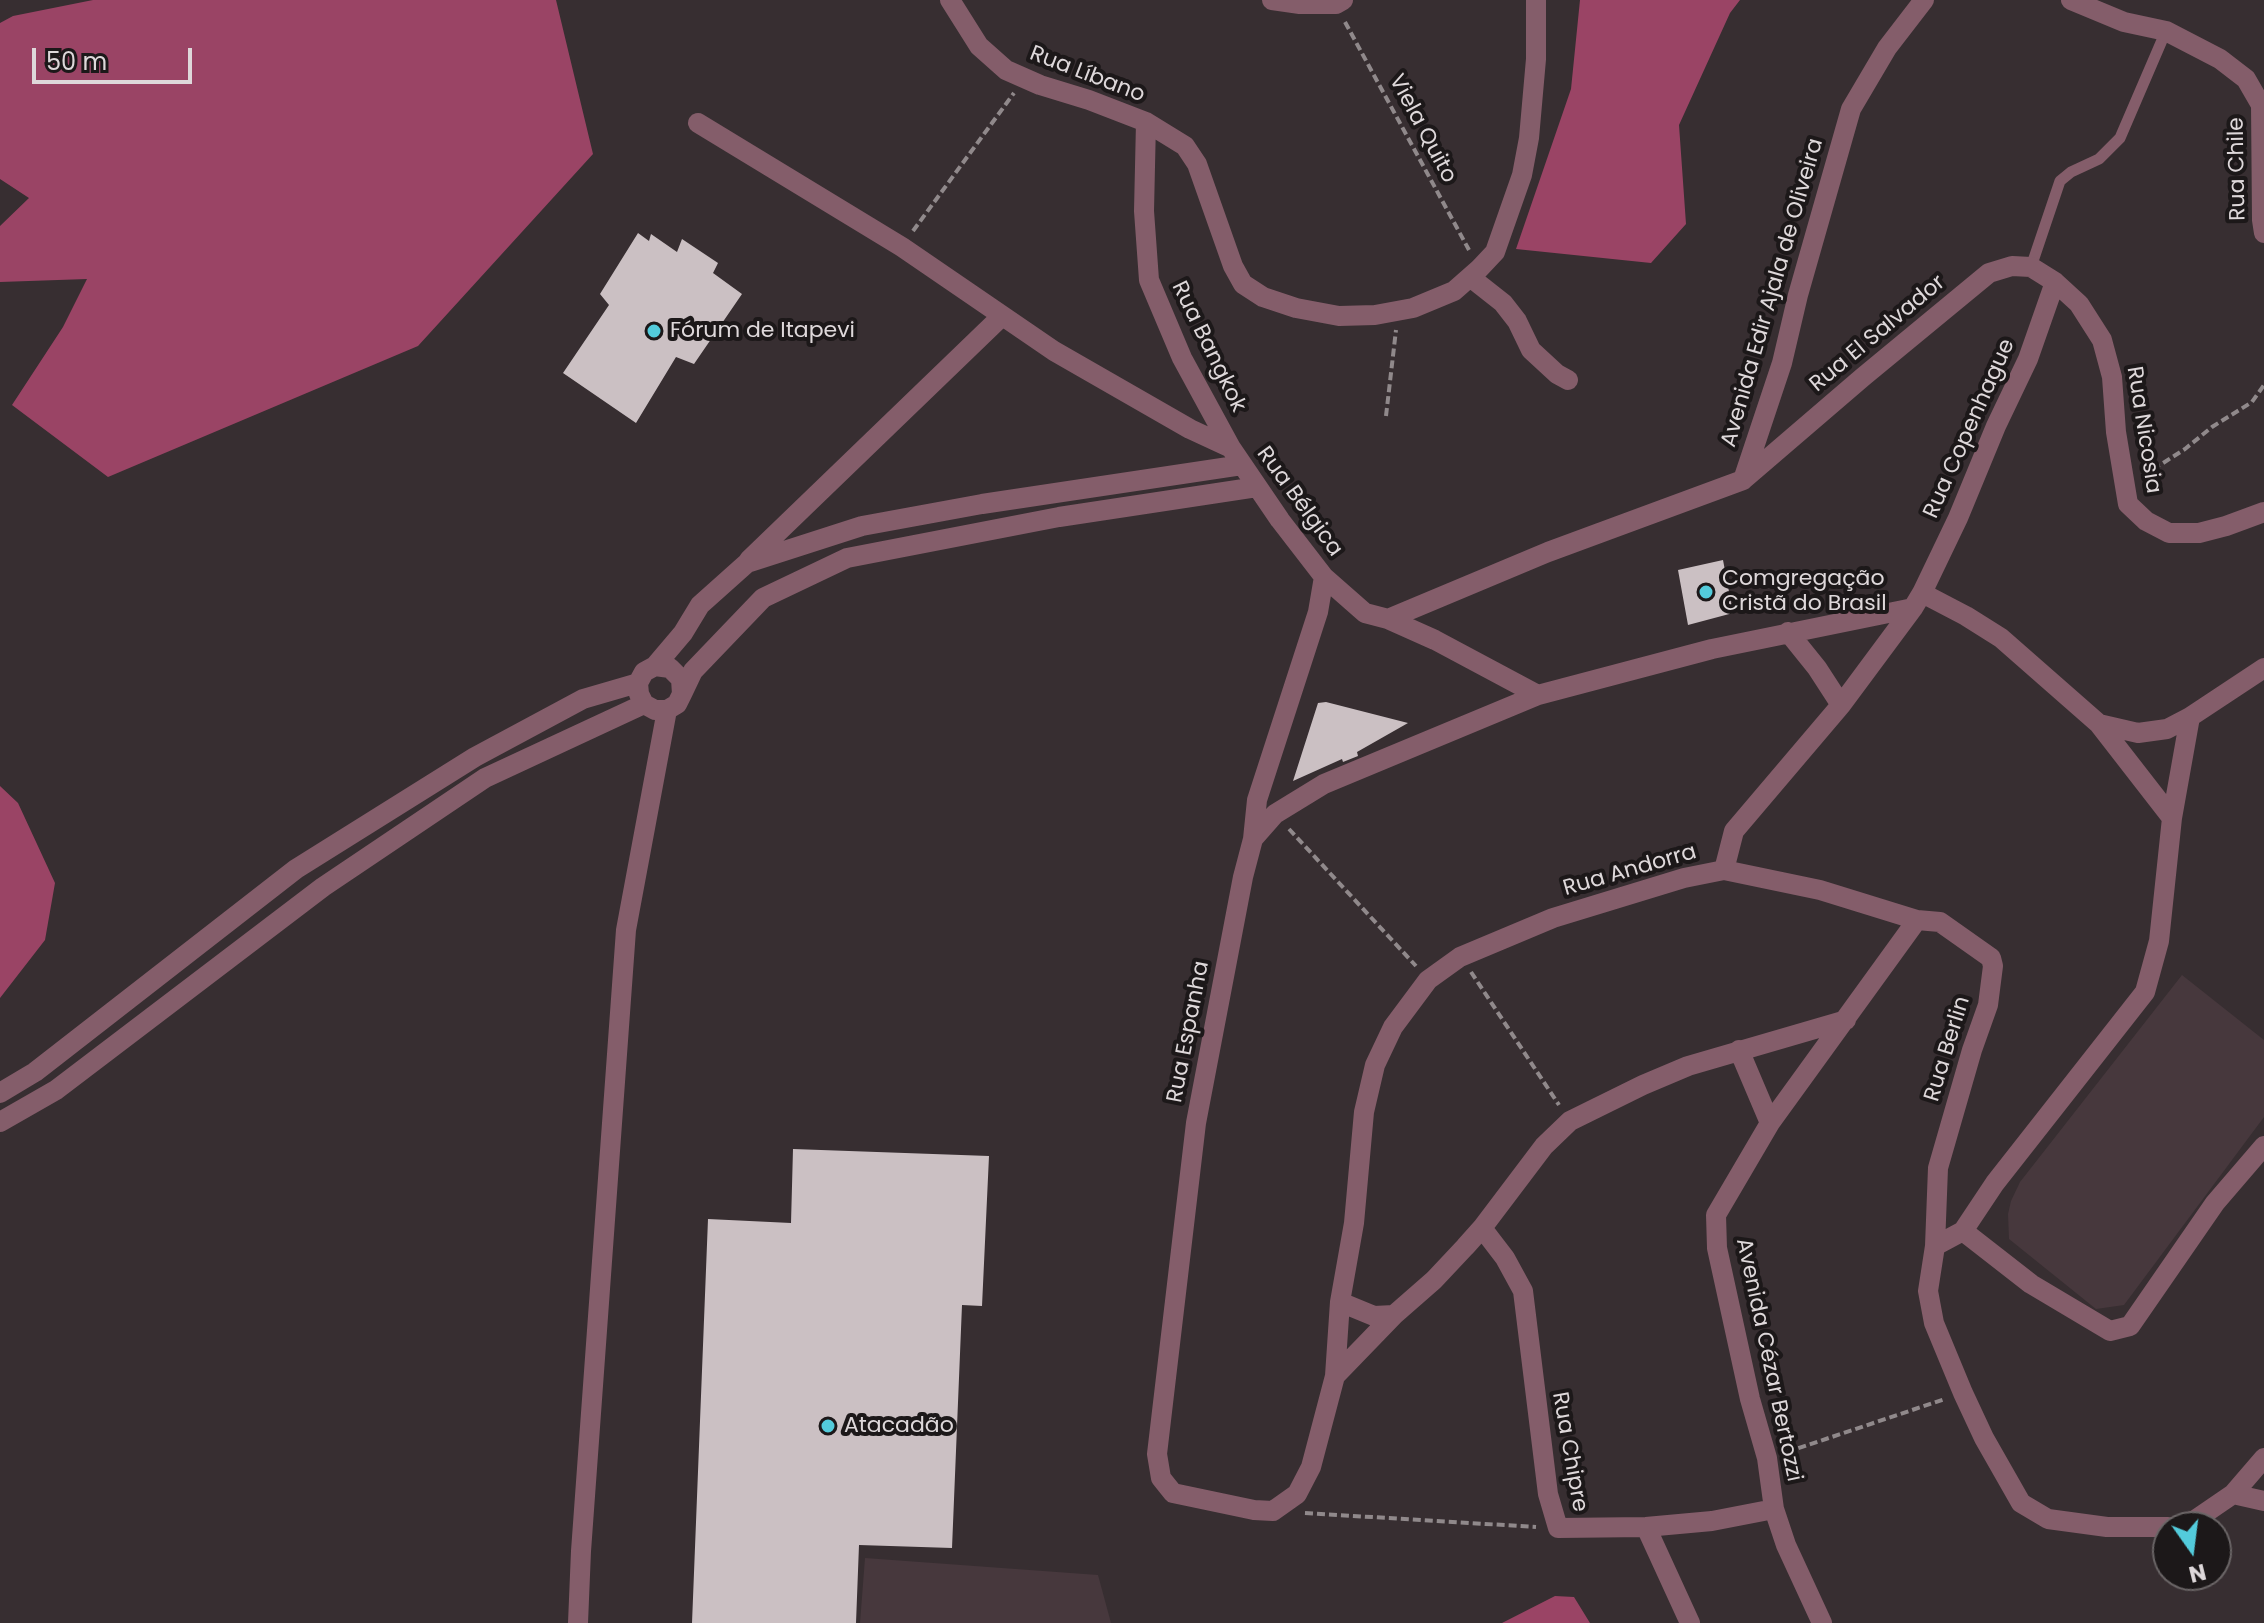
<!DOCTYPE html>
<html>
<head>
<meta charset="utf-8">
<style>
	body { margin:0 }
	#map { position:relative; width:2264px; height:1623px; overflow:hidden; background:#372e31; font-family:Poppins,sans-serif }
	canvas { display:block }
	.north { position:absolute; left:2152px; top:1511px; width:80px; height:80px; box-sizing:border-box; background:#1c1819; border:2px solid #6a6566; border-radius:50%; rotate:166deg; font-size:22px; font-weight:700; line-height:32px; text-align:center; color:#ded8da }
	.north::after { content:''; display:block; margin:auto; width:28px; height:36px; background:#53cbdb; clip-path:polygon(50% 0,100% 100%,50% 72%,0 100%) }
	.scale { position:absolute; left:32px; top:48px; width:160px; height:36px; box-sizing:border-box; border:4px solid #ded8da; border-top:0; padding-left:10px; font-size:24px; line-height:28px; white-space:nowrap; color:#ded8da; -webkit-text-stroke:6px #1c1819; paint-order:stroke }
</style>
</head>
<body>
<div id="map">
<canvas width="2264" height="1623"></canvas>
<div class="north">N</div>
<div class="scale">50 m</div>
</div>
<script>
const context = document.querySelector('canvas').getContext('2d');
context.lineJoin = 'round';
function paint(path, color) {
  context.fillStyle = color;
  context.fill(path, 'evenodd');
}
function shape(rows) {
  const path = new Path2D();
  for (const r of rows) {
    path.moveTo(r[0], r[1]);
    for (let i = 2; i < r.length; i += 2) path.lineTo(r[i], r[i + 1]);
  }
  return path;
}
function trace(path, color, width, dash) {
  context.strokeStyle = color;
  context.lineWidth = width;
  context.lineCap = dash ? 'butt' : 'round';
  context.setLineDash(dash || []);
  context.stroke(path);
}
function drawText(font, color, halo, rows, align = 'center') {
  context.font = font + ' Poppins,sans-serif';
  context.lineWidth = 8;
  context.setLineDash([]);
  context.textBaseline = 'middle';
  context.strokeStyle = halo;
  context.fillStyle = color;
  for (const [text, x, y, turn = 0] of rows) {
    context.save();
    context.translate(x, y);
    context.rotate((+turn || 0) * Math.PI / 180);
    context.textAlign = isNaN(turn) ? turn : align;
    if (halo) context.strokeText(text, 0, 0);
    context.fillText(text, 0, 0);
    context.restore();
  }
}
paint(shape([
	[2182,975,2264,1040,2264,1117,2124,1305,2096,1309,2009,1239,2008,1214,2011,1201,2020,1182],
	[865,1558,1098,1575,1111,1623,860,1623]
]), '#47383d');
paint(shape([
	[93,0,556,0,593,154,418,346,108,477,12,405,63,327,87,279,0,282,0,226,29,198,0,179,0,23,13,16],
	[1580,0,1740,0,1730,13,1679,125,1686,224,1651,263,1516,249,1571,89],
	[0,786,18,803,55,883,45,940,0,998],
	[1555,1596,1574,1597,1590,1623,1502,1623]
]), '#9a4465');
paint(shape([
	[638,233,649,241,651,234,677,252,682,239,718,263,713,273,742,294,694,364,676,357,636,423,563,373,609,305,600,294],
	[1723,560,1733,613,1688,625,1678,570],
	[1326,702,1408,723,1357,752,1358,756,1343,762,1342,759,1293,781,1318,703],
	[793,1149,989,1156,982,1306,962,1305,952,1548,859,1545,856,1623,692,1623,708,1219,791,1223]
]), '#cbc0c3');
trace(shape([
	[1345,22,1469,250],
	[913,231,1014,93],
	[1386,416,1396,330],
	[2141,472,2160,465,2185,449,2212,427,2252,402,2264,385],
	[1289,829,1416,966],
	[1471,972,1559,1105],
	[1787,1452,1945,1399],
	[1305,1513,1536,1527]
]), '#90898b', 4, [8, 4]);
trace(shape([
	[2031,267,2060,181,2071,172,2099,159,2120,138,2166,31]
]), '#845d6a', 11);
trace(shape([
	[950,0,979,46,1006,70,1040,85,1089,100,1146,122,1185,146,1197,164,1233,266,1243,284,1263,297,1296,308,1339,316,1375,315,1413,308,1454,291,1479,269,1495,252,1522,175,1529,138,1536,59,1536,0],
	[1272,0,1300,4,1336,4,1343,0],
	[2071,0,2124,22,2166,31,2220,59,2246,79,2261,105,2262,220,2264,233],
	[1146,122,1144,211,1149,280,1182,358,1231,448],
	[698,123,902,247,1054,351,1190,429,1231,448,1280,520,1324,577,1365,613,1388,619,1435,640,1538,695],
	[1470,277,1503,303,1517,321,1531,350,1557,374,1568,380],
	[1743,480,1863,377,1989,273,2012,266,2031,267,2055,282,2079,304,2102,340,2112,377,2116,432,2128,504,2146,521,2169,533,2199,533,2226,526,2264,512],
	[749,560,1002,316],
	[1922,593,1966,616,2001,638,2099,724,2138,733,2167,729,2190,717,2264,668],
	[1913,608,1712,649,1538,695,1324,784,1275,814,1253,839,1243,877,1196,1123,1157,1454,1161,1478,1173,1493,1254,1510,1273,1511,1297,1494,1311,1467,1335,1376,1340,1302,1354,1223,1364,1112,1375,1065,1393,1027,1428,980,1460,957,1553,918,1684,878,1724,870,1734,831,1841,705,1913,608,1922,593,1958,518,1996,426,2028,359,2055,282],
	[1388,619,1548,552,1743,480,1782,363,1798,295,1851,109,1887,48,1924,0],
	[1788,632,1817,668,1841,705],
	[655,666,683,633,700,605,747,563,862,526,982,504,1242,465],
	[682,694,681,679,670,668,655,666,644,672,638,683,639,694,644,704,655,710,667,710,677,704,682,694,693,671,763,598,847,558,1059,517,1257,487],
	[2099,724,2172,818],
	[1253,839,1257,800,1318,612,1324,577],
	[1724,870,1820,890,1917,920,1940,922,1991,958,1993,966,1988,1005,1972,1050,1938,1168,1935,1246,1928,1291,1934,1323,1963,1393,1984,1438,2021,1503,2048,1519,2107,1527,2168,1527],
	[1739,1050,1770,1123],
	[0,1093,35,1072,296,869,475,757,583,699,638,683],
	[0,1122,56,1090,323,887,485,778,644,704],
	[1482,1228,1505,1258,1523,1291,1548,1494,1558,1528,1646,1527,1712,1521,1774,1509],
	[1963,1231,2031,1284,2110,1331,2130,1326,2215,1203,2264,1146],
	[1935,1246,1963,1231,1995,1183,2145,992,2159,941,2172,818,2190,717],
	[1340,1302,1374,1316,1394,1315],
	[1335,1376,1394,1315,1434,1280,1465,1247,1482,1228,1544,1146,1570,1121,1643,1085,1688,1066,1846,1020],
	[2233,1494,2264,1501],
	[1646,1527,1690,1623],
	[2173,1527,2195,1520,2233,1494,2264,1458],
	[578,1623,581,1551,626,930,667,710],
	[1822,1623,1786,1545,1774,1509,1767,1458,1750,1399,1717,1248,1716,1215,1770,1123,1917,920]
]), '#845d6a', 20);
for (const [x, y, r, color] of [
	[654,331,8,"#53cbdb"],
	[1706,592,8,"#53cbdb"],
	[828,1426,8,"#53cbdb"]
]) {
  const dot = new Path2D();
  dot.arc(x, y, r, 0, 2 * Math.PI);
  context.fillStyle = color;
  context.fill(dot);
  trace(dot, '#1c1819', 3);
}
drawText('22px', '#ded8da', '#1c1819', [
	["Rua Líbano",1087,75,21],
	["Viela Quito",1422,129,62],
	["Rua Chile",2238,169,-91],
	["Avenida Edir Ajala de Oliveira",1773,293,-74],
	["Rua El Salvador",1878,334,-40],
	["Rua Bangkok",1208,347,64],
	["Rua Copenhague",1970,429,-66],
	["Rua Nicosia",2143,430,81],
	["Rua Bélgica",1299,502,54],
	["Rua Andorra",1630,871,-16],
	["Rua Espanha",1189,1032,-79],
	["Rua Berlin",1948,1049,-73],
	["Avenida Cézar Bertozzi",1768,1360,78],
	["Rua Chipre",1569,1452,80]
]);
drawText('22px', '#ded8da', '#1c1819', [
	["Fórum de Itapevi",670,331],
	["Comgregação",1722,579],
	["Cristã do Brasil",1722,604],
	["Atacadão",844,1426]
], 'left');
</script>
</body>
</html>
